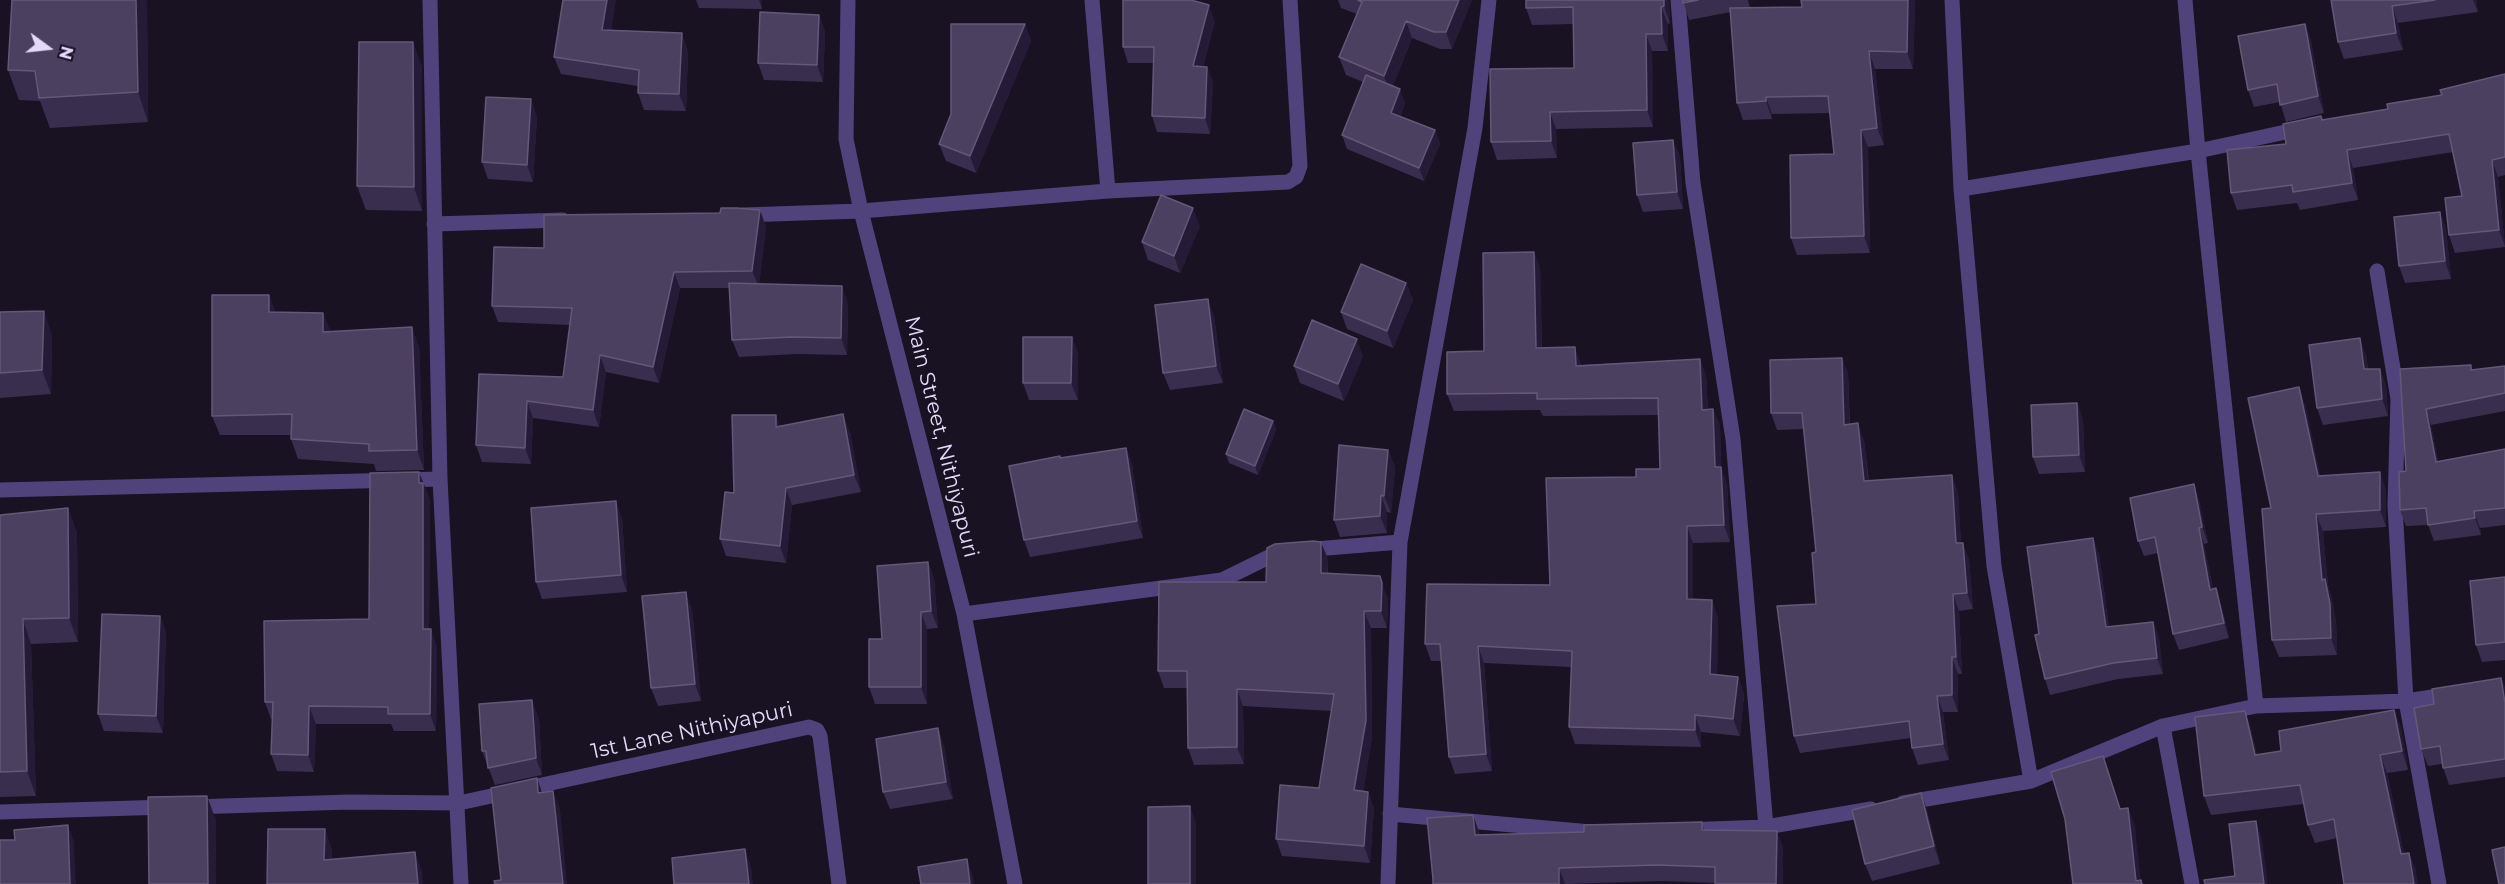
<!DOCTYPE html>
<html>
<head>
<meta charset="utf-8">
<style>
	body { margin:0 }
	#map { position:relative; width:2505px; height:884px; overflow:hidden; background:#181223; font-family:Montserrat,sans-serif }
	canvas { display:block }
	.north { position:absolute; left:18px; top:18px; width:60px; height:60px; -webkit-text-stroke:4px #181223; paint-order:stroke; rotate:105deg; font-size:16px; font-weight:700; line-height:24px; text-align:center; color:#e3dafa }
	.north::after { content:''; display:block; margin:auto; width:21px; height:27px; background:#e3dafa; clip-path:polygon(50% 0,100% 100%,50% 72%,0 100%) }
</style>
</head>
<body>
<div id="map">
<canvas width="2505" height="884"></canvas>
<div class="north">N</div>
</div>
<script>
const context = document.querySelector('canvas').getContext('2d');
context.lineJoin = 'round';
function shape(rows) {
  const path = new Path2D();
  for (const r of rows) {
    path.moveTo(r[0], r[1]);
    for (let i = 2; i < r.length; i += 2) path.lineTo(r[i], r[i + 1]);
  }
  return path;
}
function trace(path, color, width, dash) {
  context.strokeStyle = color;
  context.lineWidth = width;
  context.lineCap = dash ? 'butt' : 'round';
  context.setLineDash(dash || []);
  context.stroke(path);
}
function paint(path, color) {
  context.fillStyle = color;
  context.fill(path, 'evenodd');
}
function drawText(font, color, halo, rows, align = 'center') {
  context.font = font + ' Montserrat,sans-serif';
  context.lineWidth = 4.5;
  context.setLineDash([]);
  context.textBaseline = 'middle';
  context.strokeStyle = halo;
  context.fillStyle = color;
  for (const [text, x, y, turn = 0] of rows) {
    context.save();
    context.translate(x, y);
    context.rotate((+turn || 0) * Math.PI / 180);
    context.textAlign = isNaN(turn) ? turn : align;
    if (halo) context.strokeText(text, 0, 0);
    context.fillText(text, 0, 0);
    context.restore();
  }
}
trace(shape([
	[430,0,440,479,461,884],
	[848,0,846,139,861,211,964,614,1015,884],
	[1092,0,1108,191],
	[1678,0,1693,183,1733,439,1766,827],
	[1952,0,1961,189,1994,566,2031,781],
	[2185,0,2198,151,2256,706],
	[1961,189,2198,151,2304,128],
	[743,215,861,211,1108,191,1288,182,1296,177,1300,166,1290,0],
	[434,224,563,220],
	[2377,271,2398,399,2395,506,2406,701,2439,884],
	[0,490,440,479],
	[964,614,1222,580,1279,552,1400,542],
	[2163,726,2192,884],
	[1903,803,2031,781,2163,726,2256,706,2406,701,2452,694],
	[192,807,349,802,459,803,809,727,817,730,820,736,839,884],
	[0,812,168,807],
	[1390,814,1602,833],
	[1683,830,1766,827,1871,809],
	[1388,884,1400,542,1475,128,1489,0]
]), '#50437c', 15);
paint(shape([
	[147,0,148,122,50,128,40,101,19,100,8,70],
	[696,0,762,0,762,9,699,8],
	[1338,0,1472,0,1452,49,1440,49,1412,38,1393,86,1405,103,1400,117,1435,130,1440,144,1424,181,1347,149,1342,135,1363,82,1346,75,1339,57,1357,14,1341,8],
	[1526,0,1669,0,1670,23,1668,24,1668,51,1652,51,1653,127,1556,129,1557,158,1497,160,1491,142,1574,68,1573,24,1532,25,1526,8],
	[1683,0,1748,0,1750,7,1802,7,1915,0,1913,69,1875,69,1884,145,1868,147,1870,253,1797,255,1791,238,1834,154,1830,113,1772,114,1772,119,1743,120,1737,103,1731,12,1689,20],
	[2331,0,2476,0,2478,12,2398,23,2403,50,2344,59,2338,42],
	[819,15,825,32,823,82,764,80,758,63],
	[1215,21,1203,67,1207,67,1213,83,1210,134,1157,132,1152,116,1154,63,1128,63,1123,47],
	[1025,24,1031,41,976,173,946,161,939,144],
	[2305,24,2311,41,2324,113,2286,122,2280,102,2254,107,2248,90],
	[611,31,688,51,686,111,644,110,638,93,638,86,561,74,554,57],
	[422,66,422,211,366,210,357,186],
	[2505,74,2505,175,2498,177,2505,247,2455,253,2449,235,2462,196,2453,152,2353,168,2358,200,2300,210,2297,203,2237,210,2231,193,2286,144,2321,116,2323,120,2388,109,2442,95],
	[537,116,533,182,488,179,482,162],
	[1673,140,1680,157,1683,209,1643,212,1637,195],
	[760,210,766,227,759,284,848,303,847,355,797,354,739,357,732,340,730,288,680,288,659,383,606,372,599,427,533,418,531,464,482,462,476,445,479,374,563,377,570,325,498,322,492,306,544,248,720,213],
	[2440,212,2446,229,2451,279,2405,283,2399,266],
	[1200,226,1180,273,1148,260,1142,242],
	[1534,252,1540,269,1542,348,1581,364,1581,365,1700,359,1706,376,1708,409,1713,409,1720,426,1721,467,1727,484,1730,542,1693,543,1693,599,1718,617,1717,675,1738,677,1744,694,1740,736,1701,732,1701,747,1575,744,1569,727,1571,667,1484,663,1492,771,1455,774,1449,757,1441,661,1431,661,1425,644,1550,585,1636,477,1660,469,1659,415,1543,416,1540,410,1454,411,1447,394,1484,351],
	[1406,283,1413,300,1393,348,1347,329,1341,312],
	[0,312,52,335,51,394,0,398],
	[276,312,323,313,330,331,419,346,424,470,376,471,374,464,298,459,291,439,291,435,220,435,212,416],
	[1214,316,1223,383,1170,390,1163,373],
	[1072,337,1078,354,1078,400,1029,400,1023,383],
	[2366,355,2368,369,2380,369,2386,386,2388,416,2323,425,2317,408],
	[1363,356,1344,401,1300,383,1294,366],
	[1842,358,1848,374,1850,424,1864,440,1869,481,1958,492,1961,543,1969,559,1973,609,1959,611,1962,674,1958,674,1958,712,1943,712,1949,760,1918,765,1912,748,1911,738,1800,753,1794,736,1816,604,1816,552,1804,429,1777,430,1771,413],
	[2505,366,2505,411,2431,425,2438,461,2505,449,2505,525,2480,528,2481,535,2434,541,2428,525,2406,526,2400,510,2406,471,2400,369,2472,370],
	[2077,403,2083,420,2085,472,2039,474,2033,457],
	[2305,404,2320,476,2386,489,2386,527,2323,531,2328,585,2331,596,2336,621,2337,655,2279,657,2272,640,2271,508],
	[1273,421,1276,430,1258,475,1229,463,1226,454],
	[780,426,850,432,861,492,792,505,786,563,726,556,720,539,734,493],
	[1126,448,1132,465,1143,538,1030,557,1024,540],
	[1388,450,1395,467,1391,513,1387,512,1387,533,1340,537,1334,520],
	[419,472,430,500,429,629,437,647,436,731,394,731,391,724,316,724,314,772,277,771,271,754,272,719,271,719,265,702,369,619],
	[2199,500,2208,543,2204,544,2213,589,2221,604,2229,638,2179,650,2173,634,2158,553,2144,556,2138,541],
	[0,515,77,532,78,642,31,644,36,796,0,797],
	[622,518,627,592,542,599,536,582],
	[2099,554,2109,627,2153,622,2159,638,2163,674,2118,679,2050,695,2045,679,2039,634],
	[1328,559,1328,573,1386,593,1388,600,1387,628,1371,628,1372,737,1363,791,1368,792,1374,809,1370,863,1282,856,1276,839,1319,788,1332,711,1243,706,1244,764,1194,765,1188,748,1188,688,1164,688,1158,671,1266,582],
	[928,562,934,579,938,628,927,629,927,704,875,704,869,687,882,639],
	[2505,577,2505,660,2482,662,2476,645],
	[692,609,701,701,658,706,651,688],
	[160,616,166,633,163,733,104,731,98,714],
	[2501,678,2505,688,2505,777,2449,785,2442,764,2428,766,2421,749,2434,704],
	[2394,710,2401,728,2408,770,2387,773,2404,854,2409,853,2416,871,2337,838,2315,843,2308,825,2304,804,2211,815,2204,796,2245,711,2251,729,2257,755,2281,751],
	[539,718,542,775,495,785,482,751],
	[944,746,953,799,890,809,883,792],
	[1921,793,1927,810,1940,864,1872,881,1865,864],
	[1473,815,1479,832,1480,835,1584,832,1702,822,1704,830,1783,847,1715,883,1663,881,1566,884,1433,884,1433,879]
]), '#3a2e4f');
paint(shape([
	[136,0,147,0,148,122,138,92],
	[607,0,616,0,609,48,602,30],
	[759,0,762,0,762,9],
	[1459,0,1472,0,1452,49,1446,32],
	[1664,0,1669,0,1670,23,1664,6],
	[1908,0,1915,0,1913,69,1907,52],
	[2473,0,2476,0,2478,12],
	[1209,5,1215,21,1199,82,1193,66],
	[2392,6,2398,23,2403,50,2396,33],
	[1661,7,1668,24,1668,51,1662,34],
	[819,15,825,32,823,82,817,65],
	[1406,21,1412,38,1390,93,1384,76],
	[1025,24,1031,41,976,173,970,156],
	[2305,24,2311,41,2324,113,2318,96],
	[682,33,688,51,686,111,679,94],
	[1646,34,1652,51,1653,127,1647,110],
	[413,42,422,66,422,211,414,187],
	[1869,51,1875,69,1884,145,1877,128],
	[1207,67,1213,83,1210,134,1205,118],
	[1400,89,1405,103,1396,127,1391,113],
	[1766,97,1772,114,1772,119,1766,101],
	[531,99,537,116,533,182,527,165],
	[1550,112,1556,129,1557,158,1551,141],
	[1435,130,1440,144,1424,181,1419,168],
	[1861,130,1868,147,1870,253,1864,236],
	[1673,140,1680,157,1683,209,1677,192],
	[2347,150,2353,168,2358,200,2352,183],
	[2492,160,2498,177,2505,246,2499,230],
	[1193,208,1200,226,1180,273,1174,256],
	[760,210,766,227,759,287,752,271],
	[2440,212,2446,229,2451,279,2445,261],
	[1534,252,1540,269,1542,365,1536,348],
	[674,272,680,288,659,383,653,367],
	[1406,283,1413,300,1393,348,1387,331],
	[842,286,848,303,847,355,841,338],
	[269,295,277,315,269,312],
	[1208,299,1214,316,1223,383,1216,366],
	[44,311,52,335,51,394,42,370],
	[323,313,331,333,323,332],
	[412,327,419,346,424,470,417,450],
	[1072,337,1078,354,1078,400,1071,383],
	[2360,338,2366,355,2370,387,2364,369],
	[1357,339,1363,356,1344,401,1338,384],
	[1575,347,1581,364,1582,383,1576,366],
	[600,355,606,372,599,427,593,410],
	[1842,358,1848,374,1850,441,1844,425],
	[1700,359,1706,376,1709,427,1702,410],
	[2380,369,2386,386,2388,416,2382,399],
	[2299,387,2305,404,2324,493,2318,476],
	[527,401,533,418,531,464,525,448],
	[2077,403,2083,420,2085,472,2079,455],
	[1713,409,1720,426,1721,467,1727,484,1730,542,1724,525,1715,467],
	[2426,409,2431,425,2441,478,2436,462],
	[843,414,850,432,861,492,854,475],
	[776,415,782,432,776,427],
	[1273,421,1276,430,1258,475,1255,466],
	[1858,423,1864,440,1870,498,1864,481],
	[1126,448,1132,465,1143,538,1137,521],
	[1388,450,1395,467,1391,513,1384,496],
	[419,472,430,500,429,646,423,629],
	[2380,472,2386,489,2386,527,2380,510],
	[1952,475,1958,492,1962,560,1956,543],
	[2194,484,2199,500,2208,543,2202,527],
	[786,488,792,505,786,563,780,546],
	[1381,495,1387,512,1387,533,1380,516],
	[616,501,622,518,627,592,621,575],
	[68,508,77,532,78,642,69,618],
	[2474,511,2480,528,2481,535,2475,518],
	[2316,514,2323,531,2328,585,2331,596,2336,621,2337,655,2331,638,2322,580],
	[1687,526,1693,543,1693,616,1687,599],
	[2199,528,2204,544,2216,605,2210,590],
	[2093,538,2099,554,2111,643,2106,627],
	[1321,542,1328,559,1327,590,1321,573],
	[1963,543,1969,559,1973,609,1967,593],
	[928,562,934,579,938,628,931,611],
	[1380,576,1388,600,1387,628,1381,611],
	[2216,588,2221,604,2229,638,2224,623],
	[686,592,692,609,701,701,695,684],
	[1953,594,1959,611,1962,674,1956,657],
	[1712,600,1718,617,1717,691,1710,674],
	[1364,611,1371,628,1372,737,1361,808,1354,790],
	[921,612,927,629,927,704,921,687],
	[160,616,166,633,163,733,156,716],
	[23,619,31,644,36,796,27,771],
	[2153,622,2159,638,2163,674,2157,658],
	[431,629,437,647,436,731,430,714],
	[1478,646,1484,663,1492,771,1486,754],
	[1952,657,1958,674,1958,712,1952,695],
	[1738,677,1744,694,1740,736,1733,719],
	[2501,678,2505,688,2505,703],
	[1237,689,1243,706,1244,764,1237,747],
	[1937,696,1943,712,1949,760,1943,744],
	[532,700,539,718,542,775,536,758],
	[309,706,316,724,314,772,308,755],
	[2394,710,2401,728,2408,770,2402,751],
	[2245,711,2251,729,2262,774,2255,755],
	[1695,715,1701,732,1701,747,1695,730],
	[938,728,944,746,953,799,946,782],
	[2380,755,2387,773,2408,872,2401,854],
	[2103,756,2109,773,2126,826,2120,809],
	[537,778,543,795,538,793],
	[553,791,560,808,567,884,563,884],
	[1368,792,1374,809,1370,863,1364,846],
	[1921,793,1927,810,1940,864,1934,846],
	[207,796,216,820,216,884,208,884],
	[1190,806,1196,823,1196,884,1190,884],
	[2128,808,2135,825,2141,884,2136,881],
	[1473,815,1479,832,1481,852,1475,835],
	[2256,821,2262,839,2268,884,2264,884],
	[68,825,74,842,76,884,70,884],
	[325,829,332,849,332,880,324,860],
	[1777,831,1783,847,1783,884,1776,884],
	[745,849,751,866,753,884,749,884],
	[415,852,422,871,423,884,418,884],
	[2409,853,2416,871,2418,884,2414,884],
	[967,859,973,877,974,884,970,884],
	[1559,868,1565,884,1559,884]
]), '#251b36');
const building = shape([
	[12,0,136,0,138,92,39,98,35,71,8,70,12,0],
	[563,0,607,0,602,30,682,33,679,94,638,93,639,70,554,57,563,0],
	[1123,0,1191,0,1209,5,1193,66,1207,67,1205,118,1152,116,1154,47,1123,47,1123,0],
	[1358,0,1459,0,1446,32,1434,32,1406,21,1384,76,1339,57,1362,2,1358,0],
	[1526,0,1664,0,1664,6,1661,7,1662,34,1646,34,1647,110,1550,112,1551,141,1491,142,1490,69,1574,68,1573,7,1526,8,1526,0],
	[1683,0,1698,0,1683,3,1683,0],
	[1801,0,1908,0,1907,52,1869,51,1877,128,1861,130,1864,236,1791,238,1790,155,1834,154,1828,96,1766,97,1766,101,1737,103,1730,8,1802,7,1801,0],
	[2331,0,2435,0,2392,6,2396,33,2338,42,2331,0],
	[760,12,819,15,817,65,758,63,760,12],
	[951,24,1025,24,970,156,939,144,951,114,951,24],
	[2305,24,2318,96,2280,105,2277,84,2248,90,2238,36,2305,24],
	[359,42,413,42,414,187,357,186,359,42],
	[2505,74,2505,157,2492,160,2499,230,2449,235,2445,198,2462,196,2449,134,2347,150,2352,183,2293,192,2292,185,2231,193,2227,150,2286,144,2283,124,2321,116,2322,120,2388,109,2387,104,2442,95,2440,90,2505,74],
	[1366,75,1400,89,1391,113,1435,130,1419,168,1342,135,1366,75],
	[486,97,531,99,527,165,482,162,486,97],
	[1673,140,1677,192,1637,195,1633,143,1673,140],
	[1161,195,1193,208,1174,256,1142,242,1161,195],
	[721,208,737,208,760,210,752,271,674,272,653,367,600,355,593,410,527,401,525,448,476,445,479,374,563,377,572,308,492,306,494,247,544,248,544,215,720,213,721,208],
	[2440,212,2445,261,2399,266,2394,217,2440,212],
	[1534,252,1536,348,1575,347,1576,366,1700,359,1702,410,1713,409,1715,467,1721,467,1724,525,1687,526,1687,599,1712,600,1710,674,1738,677,1733,719,1695,715,1695,730,1569,727,1572,651,1478,646,1486,754,1449,757,1440,644,1425,644,1427,584,1550,585,1546,478,1636,477,1636,469,1660,469,1658,398,1537,399,1537,393,1447,394,1447,352,1484,351,1483,253,1534,252],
	[1361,264,1406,283,1387,331,1341,312,1361,264],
	[729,283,842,286,841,338,791,337,732,340,729,283],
	[212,295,269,295,269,312,323,313,323,332,412,327,417,450,369,451,369,444,291,439,292,414,212,416,212,295],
	[1208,299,1216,366,1163,373,1155,305,1208,299],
	[44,311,42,370,0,373,0,312,44,311],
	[1312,320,1357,339,1338,384,1294,366,1312,320],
	[1023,337,1072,337,1071,383,1023,383,1023,337],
	[2360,338,2364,369,2380,369,2382,399,2317,408,2309,345,2360,338],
	[1842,358,1844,425,1858,423,1864,481,1952,475,1956,543,1963,543,1967,593,1953,594,1956,657,1952,657,1952,695,1937,696,1943,744,1912,748,1909,721,1794,736,1777,606,1816,604,1812,553,1816,552,1802,413,1771,413,1770,360,1842,358],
	[2471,365,2471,370,2505,366,2505,393,2426,409,2436,462,2505,449,2505,508,2474,511,2475,518,2428,525,2426,508,2400,510,2399,472,2406,471,2400,369,2471,365],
	[2299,387,2318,476,2380,472,2380,510,2316,514,2322,580,2325,579,2330,604,2331,638,2272,640,2262,509,2271,508,2248,398,2299,387],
	[2077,403,2079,455,2033,457,2031,405,2077,403],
	[1244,409,1273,421,1255,466,1226,454,1244,409],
	[843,414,854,475,786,488,780,546,720,539,725,492,734,493,732,415,776,415,776,427,843,414],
	[1339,445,1388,450,1384,496,1381,495,1380,516,1334,520,1339,445],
	[1126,448,1137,521,1024,540,1009,466,1060,456,1060,458,1126,448],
	[419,472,419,483,423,483,423,629,431,629,430,714,388,714,388,707,309,706,308,755,271,754,273,702,265,702,264,621,369,619,370,473,419,472],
	[2194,484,2202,527,2199,528,2210,590,2216,588,2224,623,2173,634,2155,537,2138,541,2130,498,2194,484],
	[616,501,621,575,536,582,531,508,616,501],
	[68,508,69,618,23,619,27,771,0,772,0,515,68,508],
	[2093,538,2106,627,2153,622,2157,658,2113,663,2045,679,2035,635,2039,634,2027,547,2093,538],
	[1313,541,1321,542,1321,573,1380,576,1382,583,1381,611,1364,611,1366,720,1354,790,1368,792,1364,846,1276,839,1280,785,1319,788,1334,694,1237,689,1237,747,1188,748,1187,671,1158,671,1159,582,1266,582,1267,548,1275,544,1313,541],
	[928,562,931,611,921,612,921,687,869,687,869,639,882,639,877,566,928,562],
	[2505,577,2505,642,2476,645,2470,581,2505,577],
	[686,592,695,684,651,688,642,596,686,592],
	[102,614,160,616,156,716,98,714,102,614],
	[2501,678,2505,703,2505,759,2443,768,2440,746,2421,749,2414,708,2434,704,2432,689,2501,678],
	[532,700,536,758,488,768,486,751,482,751,479,704,532,700],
	[2394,710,2402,751,2380,755,2401,854,2409,853,2414,884,2344,884,2334,819,2308,825,2300,785,2204,796,2195,717,2245,711,2255,755,2281,751,2279,731,2394,710],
	[938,728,946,782,883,792,876,739,938,728],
	[2103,756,2120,809,2128,808,2136,881,2141,880,2142,884,2073,884,2065,819,2051,772,2103,756],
	[537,778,538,793,553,791,563,884,495,884,494,881,501,880,491,788,537,778],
	[1921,793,1934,846,1865,864,1852,810,1921,793],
	[207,796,208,884,149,884,148,797,207,796],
	[1190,806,1190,884,1148,884,1148,807,1190,806],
	[1473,815,1475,835,1584,832,1584,825,1702,822,1702,830,1777,831,1776,884,1715,884,1715,867,1657,865,1559,868,1559,884,1433,884,1433,879,1427,818,1473,815],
	[2256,821,2264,884,2205,884,2204,880,2235,876,2229,824,2256,821],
	[68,825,70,884,0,884,0,840,15,840,14,830,68,825],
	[268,829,325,829,324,860,415,852,418,884,267,884,268,829],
	[2505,847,2505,884,2499,884,2492,850,2505,847],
	[745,849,749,884,674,884,672,858,745,849],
	[967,859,970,884,921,884,918,867,967,859]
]);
paint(building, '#4c4061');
trace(building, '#645879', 1.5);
drawText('21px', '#e3dafa', '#181223', [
	["Main Street, Nithiyapuri",941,437,76],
	["1st Lane Nithiyapuri",692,731,-12]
]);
</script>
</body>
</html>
